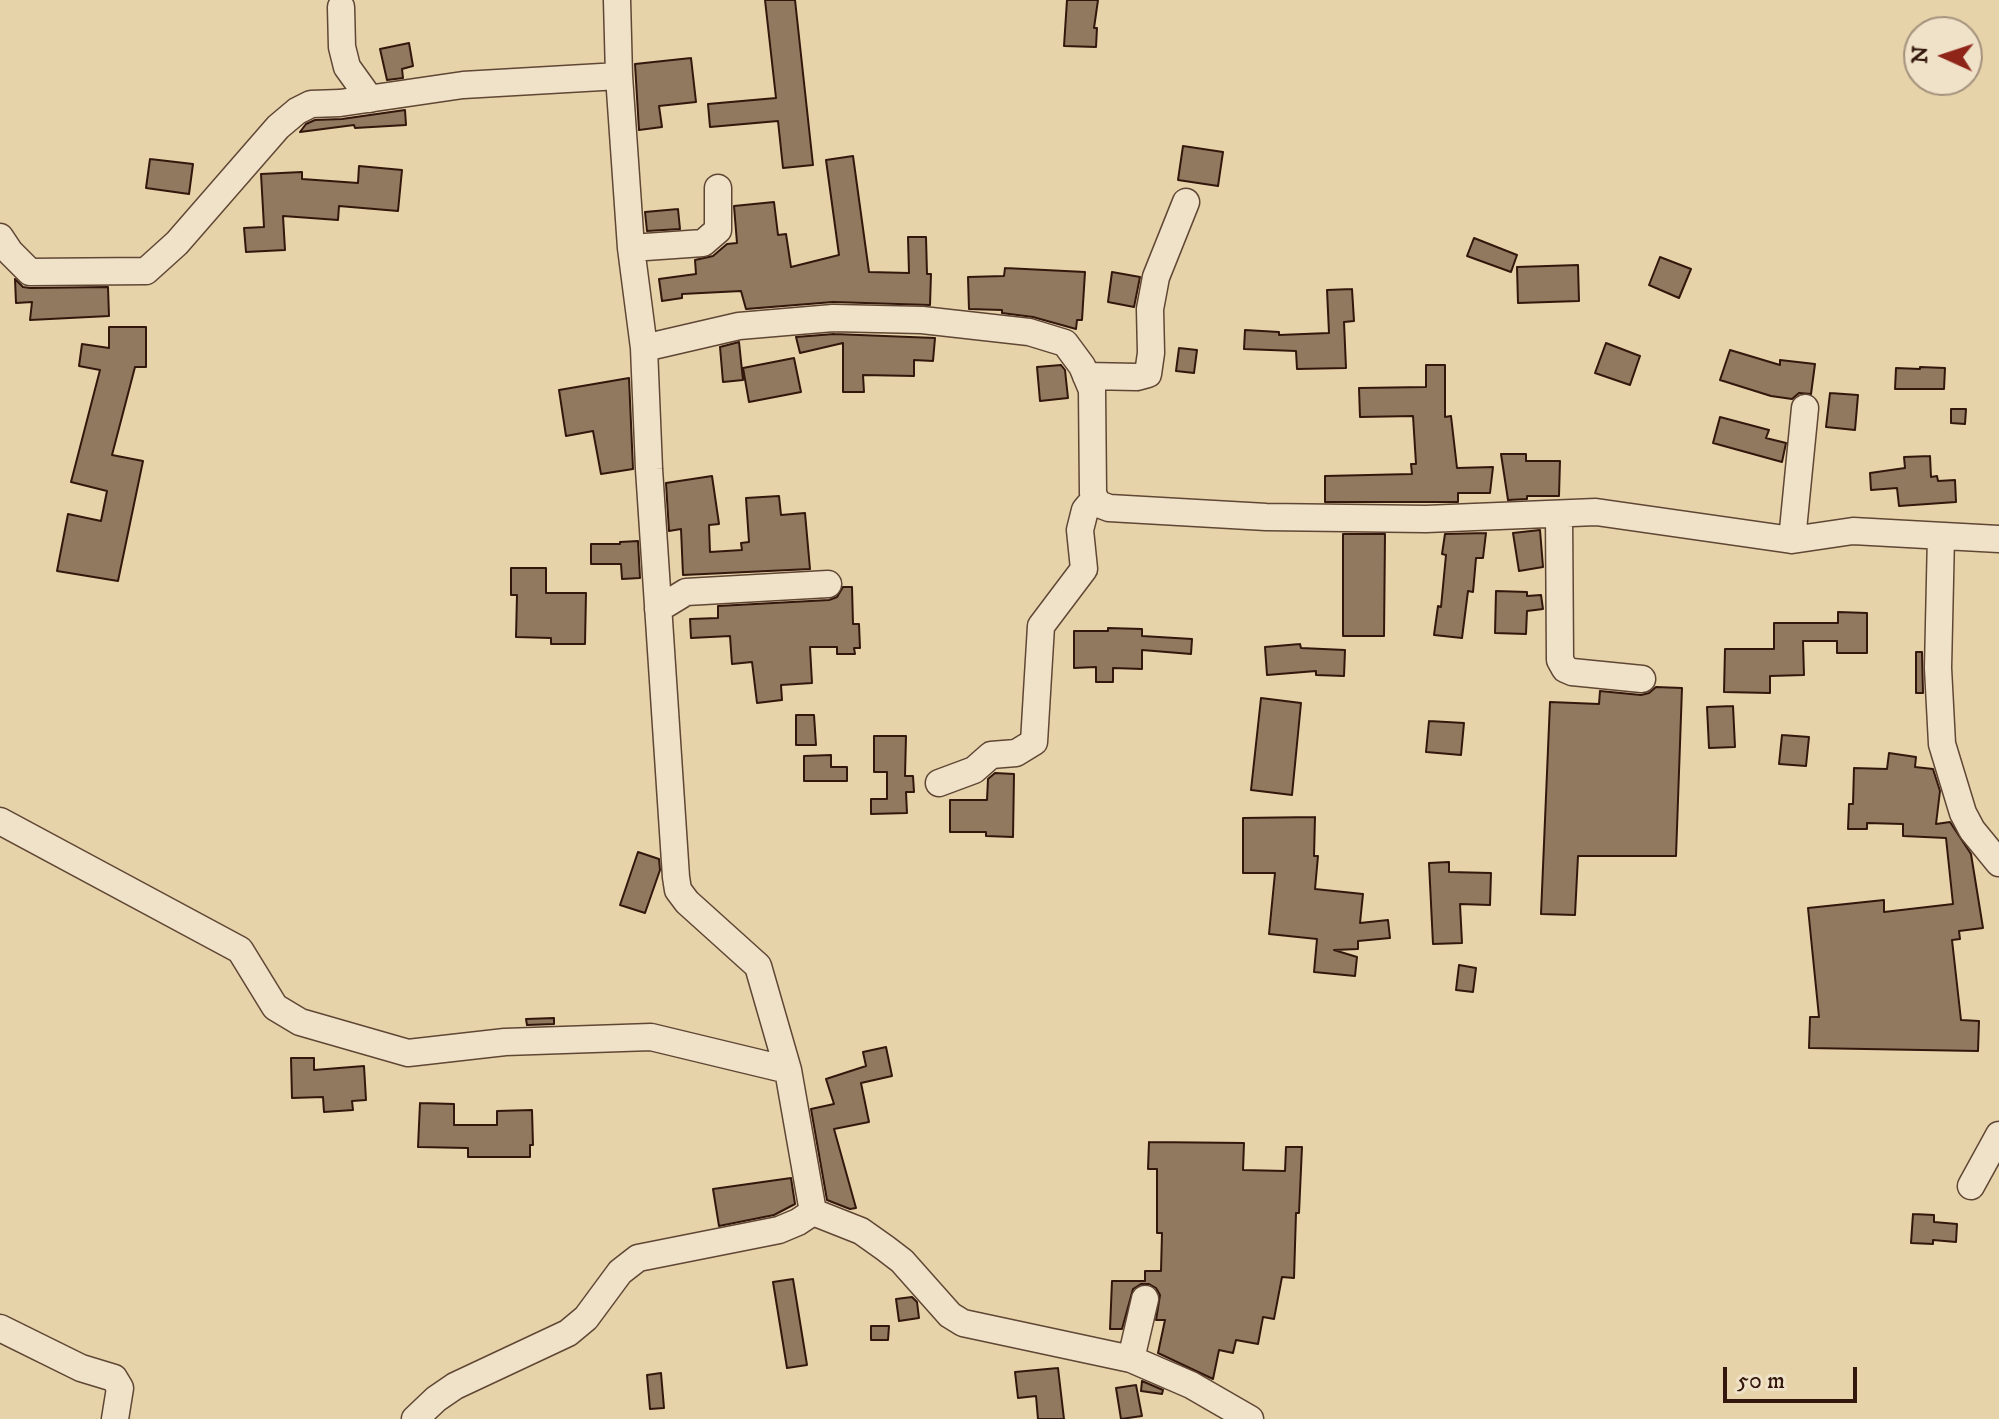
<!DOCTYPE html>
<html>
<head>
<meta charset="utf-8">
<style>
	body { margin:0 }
	#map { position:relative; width:1999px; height:1419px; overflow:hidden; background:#e6d3aa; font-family:"IM FELL DW Pica",serif }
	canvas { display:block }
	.north { position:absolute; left:1903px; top:16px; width:80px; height:80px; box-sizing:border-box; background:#efe2c8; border:2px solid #a4917d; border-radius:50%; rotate:273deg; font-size:22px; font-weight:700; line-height:32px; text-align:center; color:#33170c }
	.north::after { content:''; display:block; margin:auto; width:28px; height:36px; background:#8f2418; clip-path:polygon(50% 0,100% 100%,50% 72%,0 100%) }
	.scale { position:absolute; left:1723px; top:1367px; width:134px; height:36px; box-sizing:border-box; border:4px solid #33170c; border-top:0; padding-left:10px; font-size:24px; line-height:28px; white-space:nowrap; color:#33170c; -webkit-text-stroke:6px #efe2c8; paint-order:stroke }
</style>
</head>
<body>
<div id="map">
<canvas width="1999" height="1419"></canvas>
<div class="north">N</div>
<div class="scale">50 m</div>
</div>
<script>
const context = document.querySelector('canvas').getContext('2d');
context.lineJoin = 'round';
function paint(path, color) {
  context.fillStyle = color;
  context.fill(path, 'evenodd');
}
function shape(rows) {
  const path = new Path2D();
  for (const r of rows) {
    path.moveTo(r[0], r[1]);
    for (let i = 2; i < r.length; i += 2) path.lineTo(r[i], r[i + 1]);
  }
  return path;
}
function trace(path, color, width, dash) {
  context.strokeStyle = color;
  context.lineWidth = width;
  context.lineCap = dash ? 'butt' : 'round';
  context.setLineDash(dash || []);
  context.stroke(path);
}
const building = shape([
	[765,0,795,0,813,165,783,168,778,121,710,127,708,104,776,98,765,0],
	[1067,0,1098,0,1094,28,1097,28,1096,47,1064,46,1067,0],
	[409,43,413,66,402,69,403,78,387,80,380,49,409,43],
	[691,58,696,102,659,106,662,127,639,130,635,64,691,58],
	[405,110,406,125,355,128,354,125,300,132,306,124,315,120,342,119,405,110],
	[1183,146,1223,152,1218,186,1178,180,1183,146],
	[853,156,869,272,909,273,908,237,926,237,927,274,931,274,930,305,833,302,746,309,741,291,682,294,682,298,662,301,659,279,696,274,695,260,713,256,727,244,737,243,734,206,774,202,778,235,786,234,791,267,839,255,826,160,853,156],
	[150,159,193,164,189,194,146,188,150,159],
	[359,166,402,170,398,211,339,206,338,220,283,216,285,250,246,252,244,228,264,227,261,174,302,172,302,179,358,183,359,166],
	[678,209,680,229,647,231,645,212,678,209],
	[1474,238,1517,255,1511,272,1467,256,1474,238],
	[1660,257,1691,269,1679,298,1649,285,1660,257],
	[1578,265,1579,301,1518,303,1517,267,1578,265],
	[1005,268,1085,272,1082,320,1077,320,1076,329,1033,317,1002,313,1002,310,969,309,968,277,1004,276,1005,268],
	[1112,272,1140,277,1134,307,1108,302,1112,272],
	[15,279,23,287,30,288,108,287,109,316,30,320,32,302,16,303,15,279],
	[1352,289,1354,321,1344,322,1346,368,1297,369,1296,351,1244,349,1245,330,1279,332,1279,335,1329,333,1327,290,1352,289],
	[109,327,146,327,146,367,135,367,112,455,143,461,118,581,57,571,68,514,101,521,107,491,71,482,100,370,79,366,82,344,109,348,109,327],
	[834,334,935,338,933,361,914,360,914,376,863,375,864,392,843,392,843,343,800,353,796,337,834,334],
	[739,342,743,380,723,382,720,347,739,342],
	[1606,343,1640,356,1630,385,1595,373,1606,343],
	[1179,348,1197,350,1194,373,1176,371,1179,348],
	[1730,350,1780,365,1780,360,1815,364,1811,394,1799,393,1792,399,1771,396,1720,380,1730,350],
	[794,358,801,392,749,402,743,368,794,358],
	[1061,365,1065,370,1068,398,1040,401,1037,367,1061,365],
	[1426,365,1445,365,1445,417,1451,416,1457,468,1493,467,1490,493,1458,493,1458,502,1325,502,1325,476,1412,474,1411,464,1416,464,1413,416,1360,417,1359,388,1426,387,1426,365],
	[1920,367,1945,368,1944,389,1895,389,1896,368,1920,369,1920,367],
	[629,378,633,469,601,474,593,431,566,436,559,390,629,378],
	[1830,393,1858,395,1855,430,1826,427,1830,393],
	[1951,409,1966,409,1965,424,1951,423,1951,409],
	[1720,417,1769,430,1766,438,1786,443,1782,462,1713,443,1720,417],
	[1501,454,1526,454,1526,461,1560,461,1559,496,1527,496,1527,499,1508,500,1501,454],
	[1930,456,1931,477,1937,476,1938,481,1955,480,1956,502,1899,506,1897,488,1871,490,1870,473,1905,468,1904,457,1930,456],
	[712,476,719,524,709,525,710,552,742,550,741,543,749,542,746,498,779,496,781,515,805,513,810,569,683,575,681,529,669,531,666,483,712,476],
	[1540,530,1543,567,1519,571,1513,533,1540,530],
	[1486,533,1483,558,1476,558,1473,592,1468,591,1462,638,1434,635,1438,606,1441,607,1446,555,1442,554,1445,534,1486,533],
	[1343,534,1385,534,1384,636,1343,636,1343,534],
	[638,541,640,578,622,579,621,564,591,564,591,544,620,544,620,542,638,541],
	[511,568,546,568,546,593,586,593,585,644,551,644,551,638,516,637,517,595,511,595,511,568],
	[843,587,852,587,853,624,859,624,860,648,854,648,855,654,837,654,837,647,810,647,812,683,781,685,782,700,757,703,752,662,732,664,730,636,691,638,690,619,718,618,718,606,829,600,837,597,843,587],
	[1496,591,1527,592,1527,596,1541,595,1543,609,1527,611,1526,634,1495,633,1496,591],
	[1838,612,1867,613,1867,653,1837,653,1837,641,1803,641,1804,675,1770,676,1770,693,1724,692,1725,649,1774,649,1774,623,1838,623,1838,612],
	[1108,628,1142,629,1142,636,1192,639,1191,654,1142,650,1142,669,1113,668,1113,682,1096,682,1096,667,1074,668,1074,631,1108,631,1108,628],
	[1300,644,1301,648,1345,650,1344,676,1316,675,1316,671,1267,675,1265,647,1300,644],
	[1916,652,1922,652,1923,693,1916,693,1916,652],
	[1656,687,1682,688,1676,856,1578,856,1575,915,1541,914,1550,702,1599,704,1600,691,1641,695,1649,693,1656,687],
	[1261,698,1301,703,1292,795,1251,790,1261,698],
	[1733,706,1735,747,1709,748,1707,707,1733,706],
	[796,715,814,715,816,745,796,745,796,715],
	[1429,721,1464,723,1461,755,1426,752,1429,721],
	[1782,735,1809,737,1806,766,1779,764,1782,735],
	[874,736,906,736,905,776,913,776,914,792,906,792,907,813,871,814,871,799,887,799,887,772,874,772,874,736],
	[1889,753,1916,757,1915,767,1933,769,1940,791,1936,824,1950,822,1971,854,1983,928,1959,931,1960,939,1952,940,1961,1020,1979,1021,1978,1051,1809,1048,1810,1017,1819,1017,1808,908,1884,900,1884,912,1953,904,1946,838,1903,836,1903,824,1867,823,1867,829,1848,829,1849,804,1853,804,1854,768,1887,769,1889,753],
	[831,755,831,767,847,767,847,781,804,781,804,756,831,755],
	[995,773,1014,774,1013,837,986,836,986,832,950,832,950,800,987,800,988,779,995,773],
	[1315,817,1314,856,1318,856,1315,889,1363,894,1360,923,1388,920,1390,938,1358,941,1358,949,1334,950,1357,957,1355,976,1314,972,1317,939,1269,934,1275,873,1243,873,1243,818,1315,817],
	[638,852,659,859,660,870,645,913,620,905,638,852],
	[1449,862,1449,872,1491,873,1490,905,1460,904,1462,943,1433,944,1429,863,1449,862],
	[1459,965,1476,968,1473,992,1456,990,1459,965],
	[554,1018,554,1024,527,1025,526,1019,554,1018],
	[886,1047,892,1076,861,1083,869,1122,834,1129,856,1208,850,1209,827,1200,811,1109,834,1104,826,1079,866,1066,863,1052,886,1047],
	[291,1058,314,1058,314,1070,364,1066,366,1100,352,1101,353,1110,324,1112,323,1097,292,1098,291,1058],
	[420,1103,454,1104,454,1125,497,1125,497,1111,532,1110,533,1145,530,1145,530,1157,468,1157,468,1148,418,1147,420,1103],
	[1149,1142,1244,1143,1243,1170,1285,1171,1286,1147,1302,1147,1299,1213,1296,1213,1294,1278,1282,1277,1274,1319,1263,1317,1258,1344,1236,1340,1233,1353,1219,1350,1213,1379,1158,1353,1165,1320,1156,1320,1160,1295,1156,1288,1149,1284,1141,1284,1133,1289,1122,1329,1110,1329,1112,1281,1145,1281,1145,1271,1161,1271,1162,1233,1157,1233,1157,1169,1148,1169,1149,1142],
	[791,1178,795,1204,774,1215,719,1226,713,1189,791,1178],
	[1913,1214,1934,1215,1934,1222,1957,1224,1956,1242,1933,1240,1933,1244,1911,1243,1913,1214],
	[793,1279,807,1365,787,1368,773,1282,793,1279],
	[912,1297,917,1302,919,1318,899,1321,896,1299,912,1297],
	[871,1326,889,1326,888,1340,871,1340,871,1326],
	[1058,1368,1064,1419,1038,1419,1036,1396,1018,1398,1015,1372,1058,1368],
	[661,1373,664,1408,650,1409,647,1375,661,1373],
	[1142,1381,1163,1390,1162,1394,1141,1391,1142,1381],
	[1136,1385,1142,1416,1121,1419,1116,1388,1136,1385]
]);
paint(building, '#90795e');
trace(building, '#33170c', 2);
const minor = shape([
	[341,7,342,47,347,67,370,99],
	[0,237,10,252,30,272,146,271,177,243,278,127,297,111,311,104,340,103,463,85,619,76],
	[631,248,703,243,718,230,718,188],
	[644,348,739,326,833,318,922,320,1029,332,1065,343,1082,366,1092,390,1093,493,1096,503,1109,508,1266,517,1426,519,1596,512,1792,540,1853,531,1999,539],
	[1086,376,1137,377,1148,374,1151,353,1150,309,1156,277,1186,202],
	[1559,514,1560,660,1565,669,1572,672,1642,679],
	[1941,536,1938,668,1942,744,1963,813,1972,830,1999,863],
	[1792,540,1805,408],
	[658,609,686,592,828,584],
	[939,783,974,770,991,755,1016,753,1034,742,1041,626,1084,569,1080,530,1085,510,1095,498],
	[0,821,240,950,275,1007,300,1022,408,1053,505,1042,651,1037,788,1070],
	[1971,1186,1999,1135],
	[813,1212,861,1231,885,1248,902,1261,950,1315,963,1323,1131,1359,1191,1385,1250,1419],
	[0,1328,81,1368,114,1378,120,1388,115,1419],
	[1131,1359,1145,1299],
	[415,1419,436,1399,455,1386,568,1333,586,1318,620,1272,638,1258,779,1230,798,1222,813,1212,788,1070,758,966,687,902,678,890,676,877,649,469,644,348,631,248,619,76,617,0]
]);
trace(minor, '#604634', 29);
trace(minor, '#efe2c8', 26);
</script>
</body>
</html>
